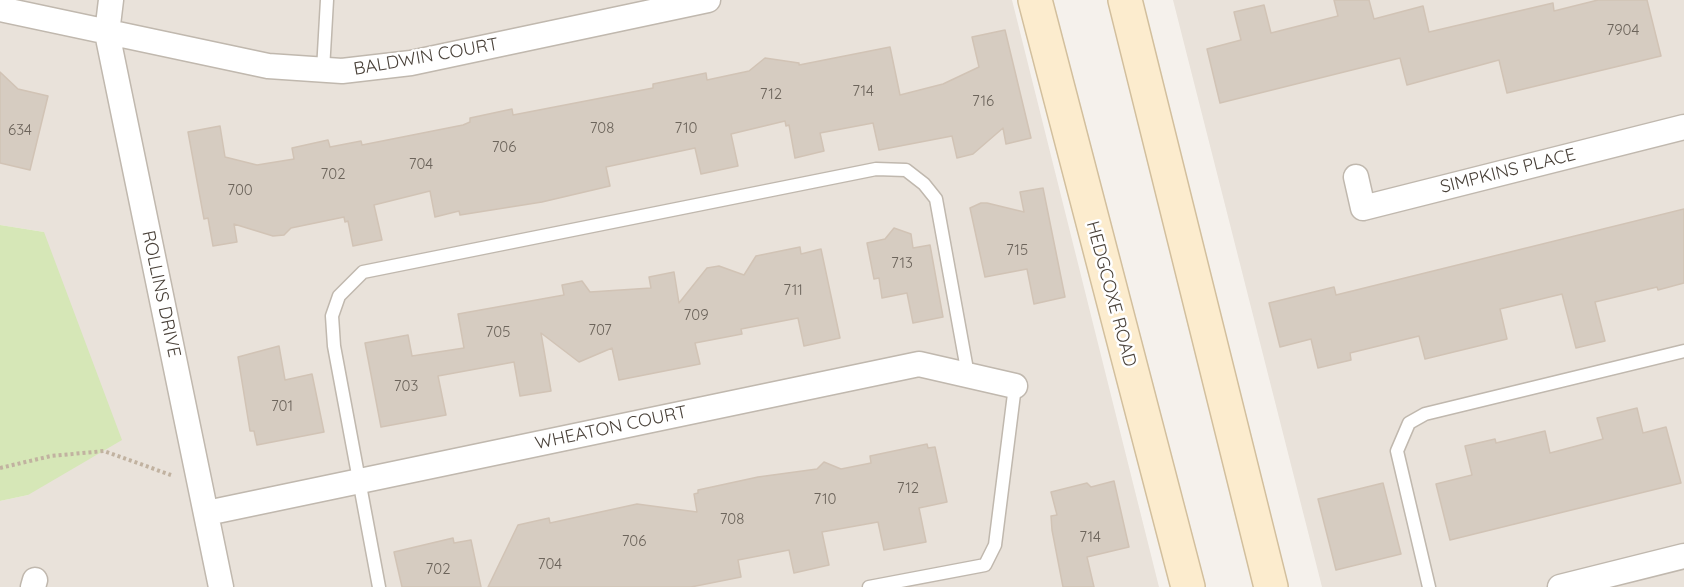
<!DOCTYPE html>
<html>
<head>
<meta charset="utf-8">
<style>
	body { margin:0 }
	canvas { display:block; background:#f5f1ec }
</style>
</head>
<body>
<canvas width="1684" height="587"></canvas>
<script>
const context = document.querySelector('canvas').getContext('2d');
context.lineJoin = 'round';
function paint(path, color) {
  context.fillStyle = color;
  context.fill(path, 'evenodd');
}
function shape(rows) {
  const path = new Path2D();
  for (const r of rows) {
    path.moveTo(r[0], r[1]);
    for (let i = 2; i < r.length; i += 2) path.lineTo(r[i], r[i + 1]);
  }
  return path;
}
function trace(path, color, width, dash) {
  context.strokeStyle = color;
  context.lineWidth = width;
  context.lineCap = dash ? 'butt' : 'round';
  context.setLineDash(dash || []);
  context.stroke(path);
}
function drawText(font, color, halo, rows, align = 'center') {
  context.font = font + ' Quicksand,sans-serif';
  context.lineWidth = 5;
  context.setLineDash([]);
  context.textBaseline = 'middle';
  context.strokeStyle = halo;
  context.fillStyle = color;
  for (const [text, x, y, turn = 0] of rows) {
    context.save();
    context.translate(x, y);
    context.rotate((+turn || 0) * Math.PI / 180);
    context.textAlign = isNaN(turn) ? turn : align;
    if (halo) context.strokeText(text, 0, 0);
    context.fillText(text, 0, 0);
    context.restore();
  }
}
paint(shape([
	[0,0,1012,0,1159,587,0,587,0,501,28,495,44,232,0,225],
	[1173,0,1684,0,1684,587,1322,587]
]), '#e9e2da');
paint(shape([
	[0,225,44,232,122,440,28,495,0,501]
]), '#d6e7b7');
const building = shape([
	[1334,0,1369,0,1374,19,1423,6,1429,32,1553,3,1554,11,1598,0,1647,0,1661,56,1507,93,1499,60,1407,85,1400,58,1220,103,1207,49,1241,40,1234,12,1264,5,1271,33,1338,16,1334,0],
	[1005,30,1031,138,1006,144,1003,128,973,154,957,158,952,136,879,150,873,123,820,133,824,151,795,158,789,125,786,126,785,121,731,134,738,166,701,174,695,148,606,167,610,186,542,202,460,215,459,211,435,217,430,191,374,205,382,240,353,246,348,221,345,222,344,217,291,228,284,235,273,236,234,224,237,242,213,246,208,218,204,219,188,132,220,126,225,157,257,165,294,159,292,148,328,140,330,147,361,141,362,145,463,125,470,122,470,118,512,109,513,115,653,88,653,84,706,73,707,80,749,71,765,58,799,63,799,65,890,47,900,95,943,84,979,67,972,37,1005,30],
	[0,72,18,89,48,96,30,170,0,163,0,72],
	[1043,188,1065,297,1034,304,1027,269,985,277,970,208,981,203,987,203,1024,212,1020,192,1043,188],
	[1684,209,1684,283,1658,290,1657,287,1595,302,1605,341,1576,348,1562,294,1500,309,1507,339,1425,359,1419,336,1350,353,1351,360,1318,368,1311,339,1280,347,1269,303,1334,287,1336,295,1684,209],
	[894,228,911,234,913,248,930,245,943,317,913,323,907,293,882,298,879,278,874,279,867,243,885,239,894,228],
	[800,247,801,254,821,249,840,338,804,346,798,318,741,329,742,334,695,343,700,364,619,380,612,348,579,362,541,333,551,391,520,396,514,362,438,376,446,415,381,427,365,343,408,335,412,356,464,348,458,314,564,295,562,285,582,281,590,292,651,288,649,277,674,272,679,303,707,268,719,266,744,275,756,256,800,247],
	[279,346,285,380,312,374,324,432,257,445,254,431,250,431,238,357,279,346],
	[1637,408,1643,433,1666,427,1681,483,1450,540,1436,484,1472,475,1465,446,1495,439,1496,443,1545,431,1550,453,1603,439,1597,418,1637,408],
	[927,444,928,448,935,447,947,502,919,508,926,542,884,550,878,522,822,532,829,565,794,573,789,550,738,560,741,577,691,587,488,587,518,525,549,518,550,523,637,504,697,512,694,494,698,493,698,490,758,477,817,469,824,462,841,469,871,463,870,456,927,444],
	[1114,481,1129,547,1087,557,1094,587,1063,587,1052,530,1051,516,1057,515,1051,492,1087,483,1091,487,1114,481],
	[1383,483,1401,554,1336,570,1318,499,1383,483],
	[453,538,454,543,471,540,481,587,402,587,394,552,453,538]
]);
paint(building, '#d6ccc1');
trace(building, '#d1c3b5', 1.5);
const lane = shape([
	[323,70,327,0],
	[379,587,334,346,332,316,339,296,363,272,876,169,906,170,924,184,936,199,968,375],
	[869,587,985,565,995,545,1015,386],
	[1429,587,1397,451,1409,423,1425,414,1684,351]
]);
const street = shape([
	[111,0,107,33,221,587],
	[0,9,268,66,342,71,411,63,708,0],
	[1356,177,1363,208,1684,127],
	[207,513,919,364,1015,386],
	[33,587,35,580],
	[1560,587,1684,556]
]);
const secondary = shape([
	[1035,0,1188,587],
	[1125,0,1271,587]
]);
trace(lane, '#c0b8ae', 15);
trace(street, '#c0b8ae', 27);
trace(secondary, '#d2bf9d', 36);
trace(shape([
	[0,468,51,456,104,451,171,475]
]), '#c1b2a0', 4, [3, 3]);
trace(lane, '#fff', 12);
trace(street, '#fff', 24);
trace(secondary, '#fcecce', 33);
drawText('15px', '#6c645b', null, [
	["7904",1623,30],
	["714",863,91],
	["712",771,94],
	["716",983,101],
	["708",602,128],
	["710",686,128],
	["634",20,130],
	["706",504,147],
	["704",421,164],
	["702",333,174],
	["700",240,190],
	["715",1017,250],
	["713",902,263],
	["711",793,290],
	["709",696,315],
	["707",600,330],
	["705",498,332],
	["703",406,386],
	["701",282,406],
	["712",908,488],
	["710",825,499],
	["708",732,519],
	["714",1090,537],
	["706",634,541],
	["704",550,564],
	["702",438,569]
]);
drawText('18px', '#494139', '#fff', [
	["BALDWIN COURT",426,57,-10],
	["SIMPKINS PLACE",1508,171,-14],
	["ROLLINS DRIVE",161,294,78],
	["HEDGCOXE ROAD",1111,294,75],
	["WHEATON COURT",611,428,-12]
]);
</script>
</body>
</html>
